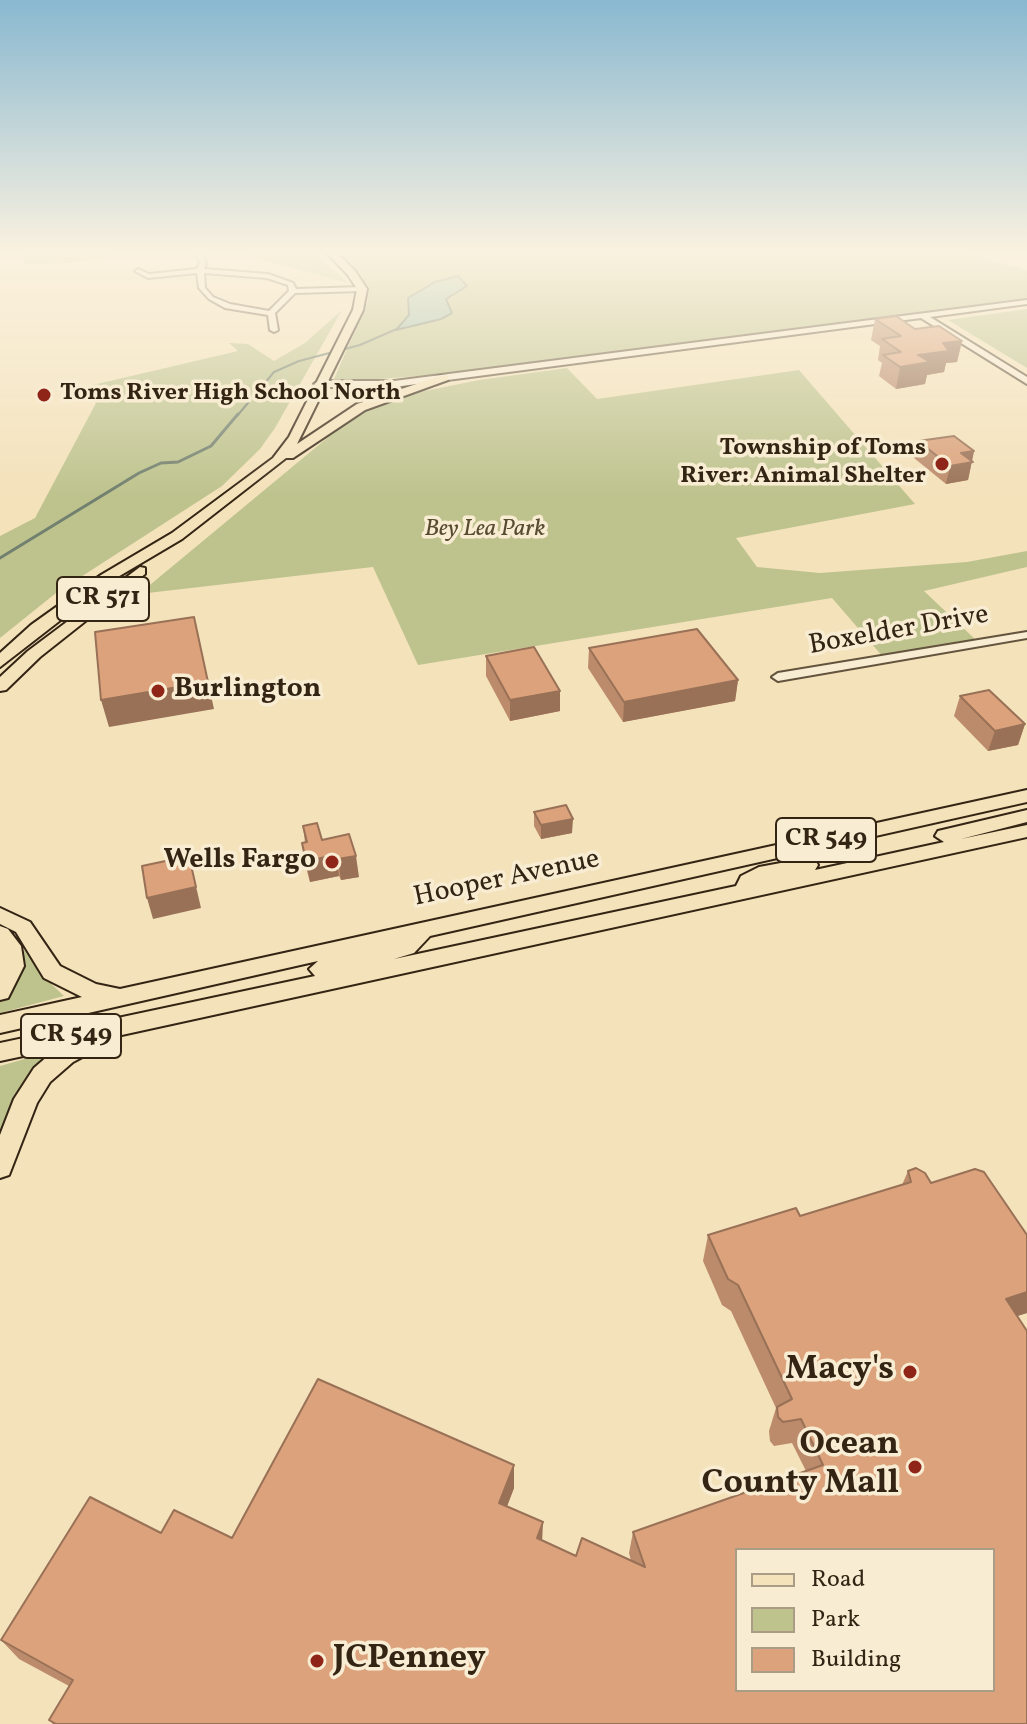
<!DOCTYPE html>
<html>
<head>
<meta charset="utf-8">
<style>
	body { margin:0 }
	#map { position:relative; width:1027px; height:1724px; overflow:hidden; background:#f4e2bb; font-family:Vollkorn,serif }
	canvas { display:block }
	.legend { position:absolute; left:735px; top:1548px; width:260px; height:144px; box-sizing:border-box; background:#f8ecd3; border:2px solid #aa9c86; margin:0; padding:10px 14px; list-style:none; font-size:24px; color:#342413 }
	.legend li { display:flex; align-items:center; gap:16px; height:40px }
	.legend b { width:40px; border:2px solid #aa9c86 }
</style>
</head>
<body>
<div id="map">
<canvas width="1027" height="1724"></canvas>
<ul class="legend">
<li><b style="height:10px;background:#f4e2bb"></b>Road</li>
<li><b style="height:22px;background:#bec38e"></b>Park</li>
<li><b style="height:22px;background:#dba27c"></b>Building</li>
</ul>
</div>
<script>
const context = document.querySelector('canvas').getContext('2d');
context.lineJoin = 'round';
function paint(path, color) {
  context.fillStyle = color;
  context.fill(path, 'evenodd');
}
function shape(rows) {
  const path = new Path2D();
  for (const r of rows) {
    path.moveTo(r[0], r[1]);
    for (let i = 2; i < r.length; i += 2) path.lineTo(r[i], r[i + 1]);
  }
  return path;
}
function trace(path, color, width, dash) {
  context.strokeStyle = color;
  context.lineWidth = width;
  context.lineCap = dash ? 'butt' : 'round';
  context.setLineDash(dash || []);
  context.stroke(path);
}
function drawText(font, color, halo, rows, align = 'center') {
  context.font = font + ' Vollkorn,serif';
  context.lineWidth = 7;
  context.setLineDash([]);
  context.textBaseline = 'middle';
  context.strokeStyle = halo;
  context.fillStyle = color;
  for (const [text, x, y, turn = 0] of rows) {
    context.save();
    context.translate(x, y);
    context.rotate((+turn || 0) * Math.PI / 180);
    context.textAlign = isNaN(turn) ? turn : align;
    if (halo) context.strokeText(text, 0, 0);
    context.fillText(text, 0, 0);
    context.restore();
  }
}
paint(shape([
	[27,253,125,253,72,263,24,264],
	[250,253,314,253,348,283,254,258],
	[337,253,960,253,1027,270,1027,299,443,374,342,382,334,379,368,301,358,273],
	[1027,309,1027,368,948,320],
	[342,310,275,428,260,449,222,486,56,593,0,638,0,536,35,518,96,403,80,388,238,351,229,343,248,344,274,361,305,343],
	[567,368,597,399,799,370,915,504,736,538,757,567,820,573,967,562,1027,551,1027,567,924,591,978,642,883,657,832,598,418,665,373,567,139,594,350,419,400,396,479,380],
	[26,949,47,980,64,996,0,1013,0,1002,22,971,23,951],
	[63,1048,0,1138,0,1066]
]), '#bec38e');
const water = shape([
	[458,276,467,286,446,299,452,313,441,319,396,330,409,315,408,298,435,282,458,276]
]);
paint(water, '#9cbead');
trace(water, '#72806f', 2);
trace(shape([
	[237,416,274,372,299,361,360,345,399,328]
]), '#72806f', 2);
trace(shape([
	[0,558,139,473,161,463,178,462,211,446,238,414]
]), '#72806f', 3);
const minor = shape([
	[202,253,206,263,204,269,268,274,293,283,296,289,362,287,365,289,362,291,295,293,275,313,278,330,274,332,270,330,268,315,225,308,209,299,199,288,197,273,148,278,135,271,138,269,149,274,197,269,200,263,196,254,202,253],
	[204,273,267,278,288,285,289,291,269,311,230,304,213,297,205,288,204,273],
	[1027,632,1027,638,778,681,772,677,778,673,1027,632]
]);
const tertiary = shape([
	[1027,300,1027,304,930,317,1027,377,1027,384,921,318,394,387,319,387,314,384,319,381,394,381,1027,300]
]);
const primary = shape([
	[327,253,337,253,355,271,367,289,363,310,297,444,357,404,440,376,448,376,448,380,365,410,293,458,286,458,182,539,111,581,0,667,0,653,31,625,101,575,172,533,273,458,289,437,353,310,357,289,348,275,327,253],
	[140,567,145,568,145,574,40,657,6,690,0,691,0,677,28,651,140,567],
	[1027,790,1027,802,430,936,414,953,394,959,736,886,741,876,759,867,808,858,815,860,818,865,815,870,944,842,935,836,938,831,1027,810,1027,822,961,839,1027,825,1027,837,108,1038,105,1045,73,1062,50,1082,37,1103,9,1175,0,1178,0,1135,14,1099,34,1068,56,1049,0,1061,0,1043,315,976,309,969,318,961,0,1033,0,1015,82,997,44,978,16,932,0,924,0,908,30,922,60,966,96,984,120,989,1027,790],
	[0,926,8,929,21,946,24,966,8,998,0,1000,0,926]
]);
trace(minor, '#64543d', 4);
trace(tertiary, '#64543d', 4);
trace(primary, '#342413', 4);
paint(minor, '#f8ecd3');
paint(tertiary, '#f8ecd3');
paint(primary, '#f4e2bb');
paint(shape([
	[875,319,962,341,957,362,946,363,944,372,927,375,925,384,896,389,879,376,882,363,878,360,880,346,871,340],
	[918,441,974,451,968,480,946,484,914,458],
	[589,648,738,680,735,701,623,722,588,668],
	[486,656,560,691,560,711,510,721,486,676],
	[960,696,1025,724,1018,745,988,751,954,716],
	[534,812,572,833,541,839,534,826],
	[303,826,322,840,359,877,341,880,339,876,310,882,305,864,302,843,305,843],
	[908,1171,931,1183,1027,1235,1027,1313,1017,1316,1027,1724,53,1724,49,1720,69,1686,19,1659,1,1640,161,1533,232,1538,514,1465,514,1488,507,1506,542,1540,576,1556,631,1561,629,1553,633,1532,806,1471,792,1443,774,1446,770,1441,769,1431,776,1408,731,1311,722,1305,703,1261,708,1235,800,1216,902,1185]
]), '#bc8b6b');
paint(shape([
	[962,341,957,362,946,363,944,372,927,375,925,384,896,389,900,367,918,355,943,343],
	[974,451,968,480,946,484,950,466,961,453],
	[738,680,735,701,623,722,624,702],
	[208,682,214,709,109,727,101,700],
	[560,691,560,711,510,721,510,700],
	[1025,724,1018,745,988,751,995,731],
	[573,819,572,833,541,839,541,825],
	[336,855,339,876,310,882,306,861],
	[189,856,201,908,153,919,147,898],
	[356,856,359,877,341,880,338,859],
	[1027,1292,1027,1313,992,1324,1006,1299],
	[514,1465,514,1488,500,1525,499,1503],
	[543,1522,542,1544,537,1538]
]), '#997157');
const building = shape([
	[896,316,915,329,939,326,962,341,943,343,949,351,918,355,930,362,900,367,883,355,901,352,882,339,901,336,875,319,896,316],
	[954,436,974,451,961,453,973,462,950,466,918,441,954,436],
	[194,617,208,682,101,700,95,632,194,617],
	[697,629,738,680,624,702,589,648,697,629],
	[534,647,560,691,510,700,486,656,534,647],
	[989,690,1025,724,995,731,960,696,989,690],
	[566,805,573,819,541,825,534,812,566,805],
	[317,823,322,840,349,834,356,856,338,859,336,855,306,861,302,843,307,842,303,826,317,823],
	[189,856,196,887,147,898,142,866,189,856],
	[916,1168,925,1173,931,1183,975,1169,984,1172,1027,1235,1027,1292,1006,1299,1027,1331,1027,1724,56,1724,49,1720,73,1680,1,1640,90,1497,161,1533,174,1510,232,1538,318,1379,514,1465,499,1503,543,1522,537,1538,576,1556,582,1538,645,1567,633,1532,823,1465,801,1419,783,1422,778,1417,777,1407,792,1399,738,1285,728,1279,708,1235,796,1208,800,1216,911,1182,908,1171,916,1168],
	[737,1550,993,1550,993,1690,737,1690,737,1550]
]);
paint(building, '#dba27c');
trace(building, '#997157', 2);
const sky = context.createLinearGradient(0, 0, 0, 495);
sky.addColorStop(0, '#89b8d0');
sky.addColorStop(0.51, '#faf2e0');
sky.addColorStop(1, '#faf2e000');
context.fillStyle = sky;
context.fillRect(0, 0, 1027, 495);
for (const [x, y, r, color] of [
	[44,395,8,"#8f2418"],
	[942,464,8,"#8f2418"],
	[158,691,8,"#8f2418"],
	[332,862,8,"#8f2418"],
	[910,1372,8,"#8f2418"],
	[915,1467,8,"#8f2418"],
	[317,1661,8,"#8f2418"]
]) {
  const dot = new Path2D();
  dot.arc(x, y, r, 0, 2 * Math.PI);
  context.fillStyle = color;
  context.fill(dot);
  trace(dot, '#f8ecd3', 3);
}
drawText('bold 24px', '#342413', '#f8ecd3', [
	["Toms River High School North",60,395],
	["Township of Toms",926,450,"right"],
	["River: Animal Shelter",926,478,"right"]
], 'left');
drawText('italic 24px', '#564c32', '#f8ecd3', [
	["Bey Lea Park",485,531]
]);
for (const [x, y, w] of [
	[103,599,92],
	[826,840,100],
	[71,1036,100]
]) {
  const box = new Path2D();
  box.roundRect(x - w / 2, y - 22, w, 44, 6);
  context.fillStyle = '#f8ecd3';
  context.fill(box);
  trace(box, '#342413', 2);
}
drawText('bold 26px', '#342413', null, [
	["CR 571",103,599],
	["CR 549",826,840],
	["CR 549",71,1036]
]);
drawText('28px', '#342413', '#f8ecd3', [
	["Boxelder Drive",899,632,-10],
	["Hooper Avenue",507,880,-12]
]);
drawText('bold 28px', '#342413', '#f8ecd3', [
	["Burlington",174,691],
	["Wells Fargo",316,862,"right"]
], 'left');
drawText('bold 34px', '#342413', '#f8ecd3', [
	["Macy's",894,1372],
	["Ocean",899,1447],
	["County Mall",899,1486],
	["JCPenney",333,1661,"left"]
], 'right');
</script>
</body>
</html>
